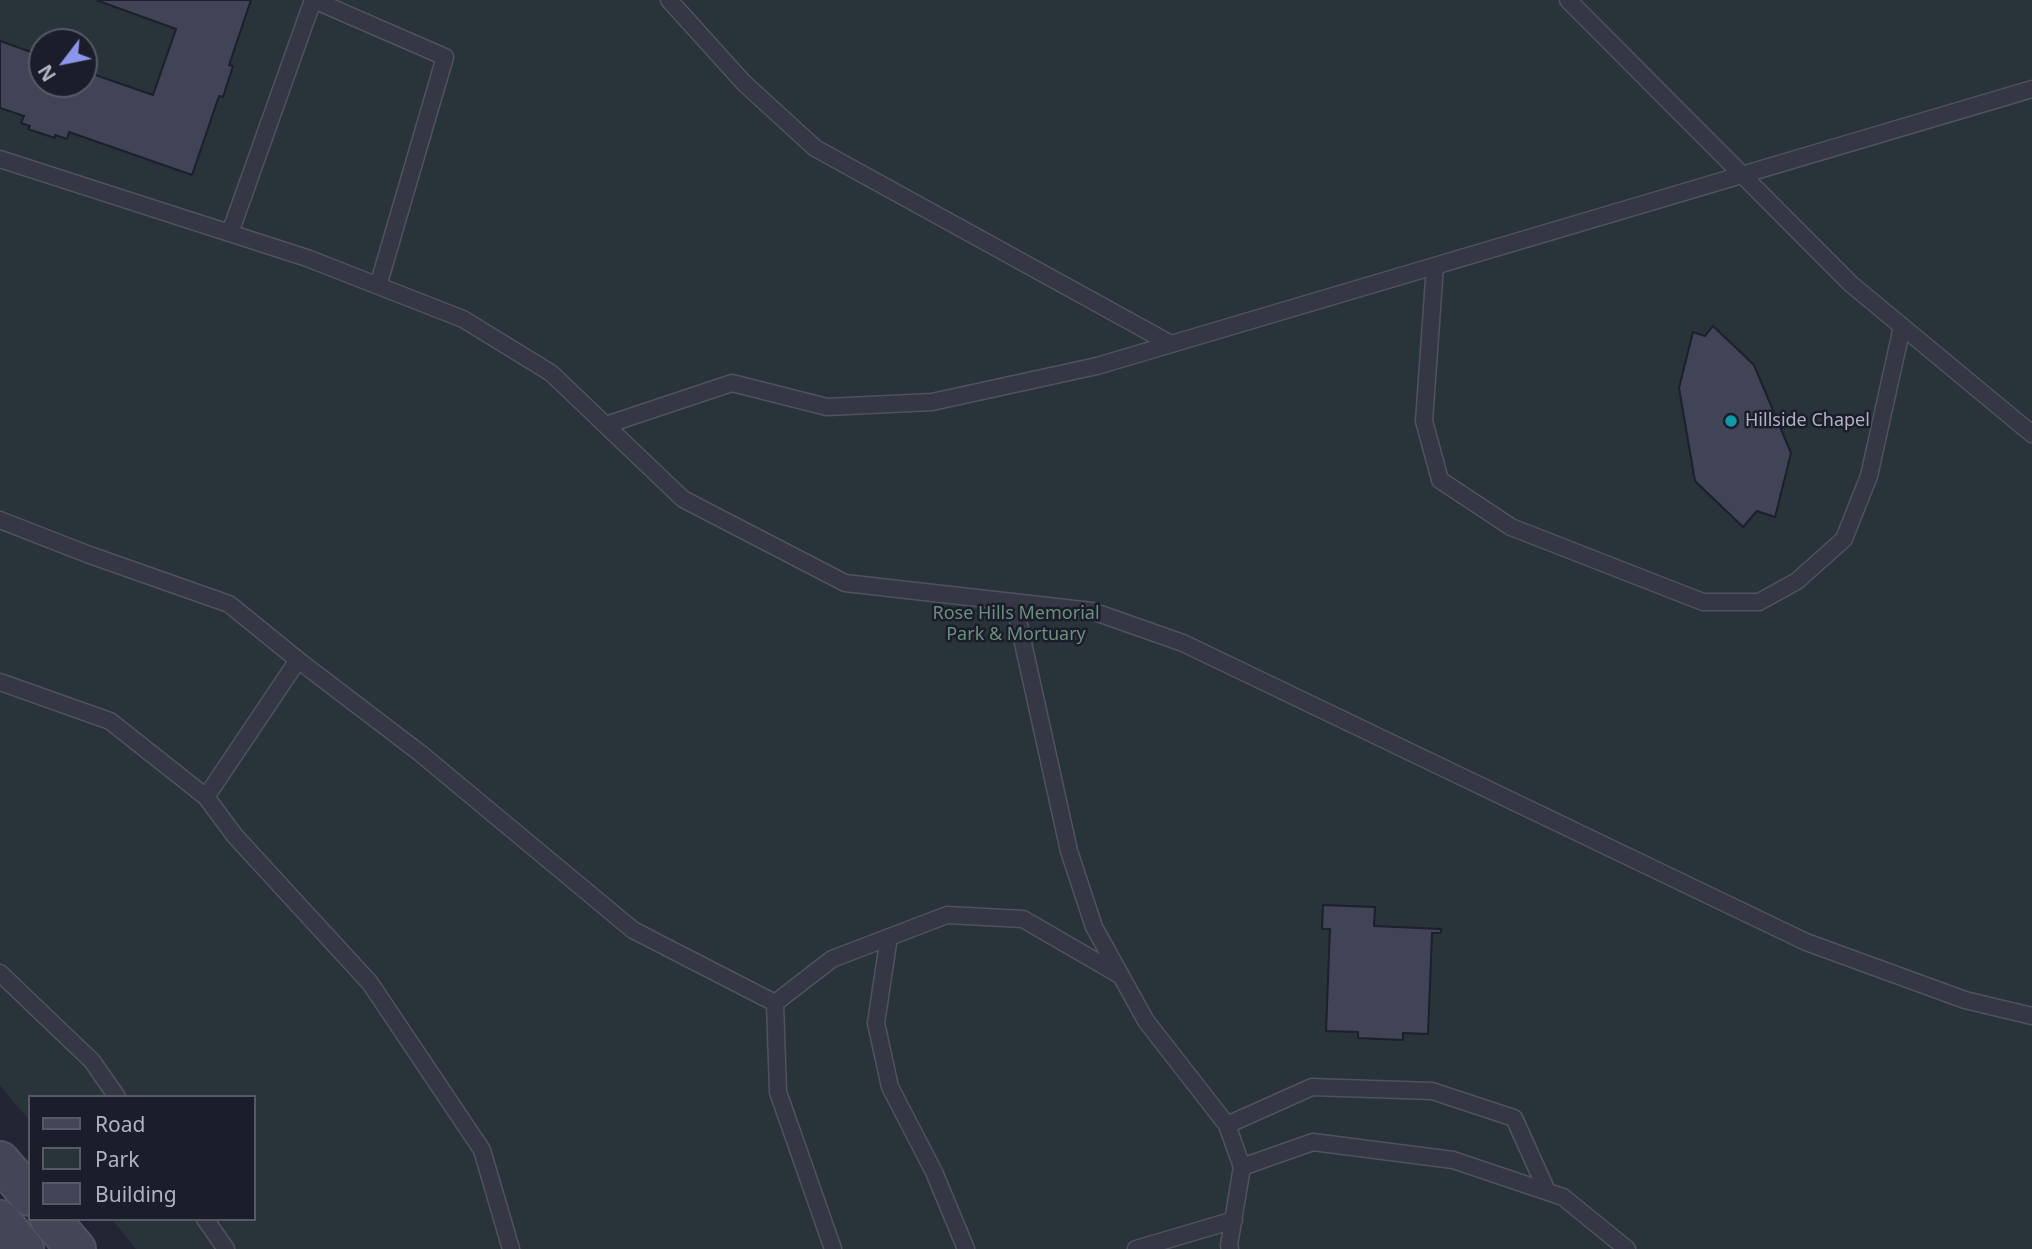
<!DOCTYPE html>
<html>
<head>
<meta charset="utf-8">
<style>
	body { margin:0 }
	#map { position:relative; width:2032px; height:1249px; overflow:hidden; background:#232535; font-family:"Noto Sans",sans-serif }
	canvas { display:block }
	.legend { position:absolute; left:28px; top:1095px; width:228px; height:126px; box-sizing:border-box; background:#1b1d2a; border:2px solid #575967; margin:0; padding:9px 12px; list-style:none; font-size:21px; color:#b0b2c2 }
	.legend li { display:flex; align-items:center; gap:14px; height:35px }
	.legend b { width:35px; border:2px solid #575967 }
	.north { position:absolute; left:28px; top:28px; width:70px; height:70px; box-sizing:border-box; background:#1b1d2a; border:2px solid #575967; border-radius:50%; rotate:238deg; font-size:19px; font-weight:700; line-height:28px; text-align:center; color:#b0b2c2 }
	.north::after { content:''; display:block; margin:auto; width:24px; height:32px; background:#8d95ea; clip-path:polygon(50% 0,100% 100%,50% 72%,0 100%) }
</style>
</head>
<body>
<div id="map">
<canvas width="2032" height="1249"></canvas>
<ul class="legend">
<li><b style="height:9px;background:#444658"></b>Road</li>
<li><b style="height:19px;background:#28343a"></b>Park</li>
<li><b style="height:19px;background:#414456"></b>Building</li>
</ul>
<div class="north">N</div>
</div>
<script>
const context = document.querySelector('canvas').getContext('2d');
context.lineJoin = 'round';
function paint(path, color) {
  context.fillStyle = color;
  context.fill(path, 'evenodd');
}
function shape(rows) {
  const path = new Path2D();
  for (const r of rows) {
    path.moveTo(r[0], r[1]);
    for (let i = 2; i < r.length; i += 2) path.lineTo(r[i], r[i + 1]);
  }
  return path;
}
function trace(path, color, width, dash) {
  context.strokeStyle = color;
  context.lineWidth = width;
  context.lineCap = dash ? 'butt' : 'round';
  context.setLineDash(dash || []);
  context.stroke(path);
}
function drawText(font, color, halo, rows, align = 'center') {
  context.font = font + ' "Noto Sans",sans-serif';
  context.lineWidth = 5;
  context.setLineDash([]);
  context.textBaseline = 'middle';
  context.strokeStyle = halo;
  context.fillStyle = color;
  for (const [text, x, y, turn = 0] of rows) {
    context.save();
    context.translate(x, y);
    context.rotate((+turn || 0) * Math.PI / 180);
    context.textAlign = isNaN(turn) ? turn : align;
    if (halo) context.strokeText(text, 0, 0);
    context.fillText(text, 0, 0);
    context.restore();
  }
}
paint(shape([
	[0,0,2032,0,2032,1249,136,1249,112,1219,254,1219,254,1097,30,1097,30,1121,0,1086],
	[42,42,84,42,84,84,42,84]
]), '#28343a');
const building = shape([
	[96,0,251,0,229,65,233,66,223,97,219,96,192,175,69,132,67,139,55,135,55,138,28,129,30,126,21,123,24,116,0,108,0,41,42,56,42,84,84,84,84,71,153,95,176,29,96,0],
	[1713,326,1754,365,1791,453,1775,517,1757,511,1743,527,1695,481,1679,388,1693,332,1705,336,1713,326],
	[1323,905,1375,907,1374,926,1441,929,1441,933,1432,933,1428,1034,1403,1033,1403,1040,1358,1038,1358,1032,1326,1031,1330,929,1322,929,1323,905]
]);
paint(building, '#414456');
trace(building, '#1d1f2c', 2);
const lane = shape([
	[314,0,445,57,378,286],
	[669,0,744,83,815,148,1171,344],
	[1568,0,1851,284,2032,434],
	[0,159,307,258,463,319,551,373,683,499,845,583,1092,611,1183,643,1806,942,1965,1000,2032,1016],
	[230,233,313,0],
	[1435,266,1424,421,1440,480,1511,527,1703,602,1759,602,1797,581,1844,539,1869,476,1902,327],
	[606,425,732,383,827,407,932,402,1097,366,2032,89],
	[0,520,87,554,229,604,298,660,420,753,633,930,775,1003],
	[1014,602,1069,851,1094,927,1146,1021,1227,1125,1242,1167,1229,1245,1230,1249],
	[0,682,110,721,206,797,235,836,370,983,482,1150,511,1249],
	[206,797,298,660],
	[889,937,876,1023,890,1087,934,1172,966,1249],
	[0,973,92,1061,117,1097],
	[1227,1125,1312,1087,1432,1091,1514,1118,1547,1191],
	[1242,1167,1313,1142,1453,1160,1563,1197,1627,1249],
	[205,1219,226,1249],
	[833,1249,778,1092,775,1003,832,959,947,915,1023,919,1118,974],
	[1136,1249,1234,1220]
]);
const secondary = shape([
	[0,1161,30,1196],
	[50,1219,76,1249],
	[0,1220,24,1249]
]);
trace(lane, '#505260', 19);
trace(secondary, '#505260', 42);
trace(lane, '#363745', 16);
trace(secondary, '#444658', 38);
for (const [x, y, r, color] of [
	[1731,421,7,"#0f9aa8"]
]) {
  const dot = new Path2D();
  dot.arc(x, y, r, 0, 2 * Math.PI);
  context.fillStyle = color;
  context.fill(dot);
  trace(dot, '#1b1d2a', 2.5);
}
drawText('18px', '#b0b2c2', '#1b1d2a', [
	["Hillside Chapel",1745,421]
], 'left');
drawText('18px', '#6b8f7e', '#1b1d2a', [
	["Rose Hills Memorial",1016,614],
	["Park & Mortuary",1016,635]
]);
</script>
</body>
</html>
